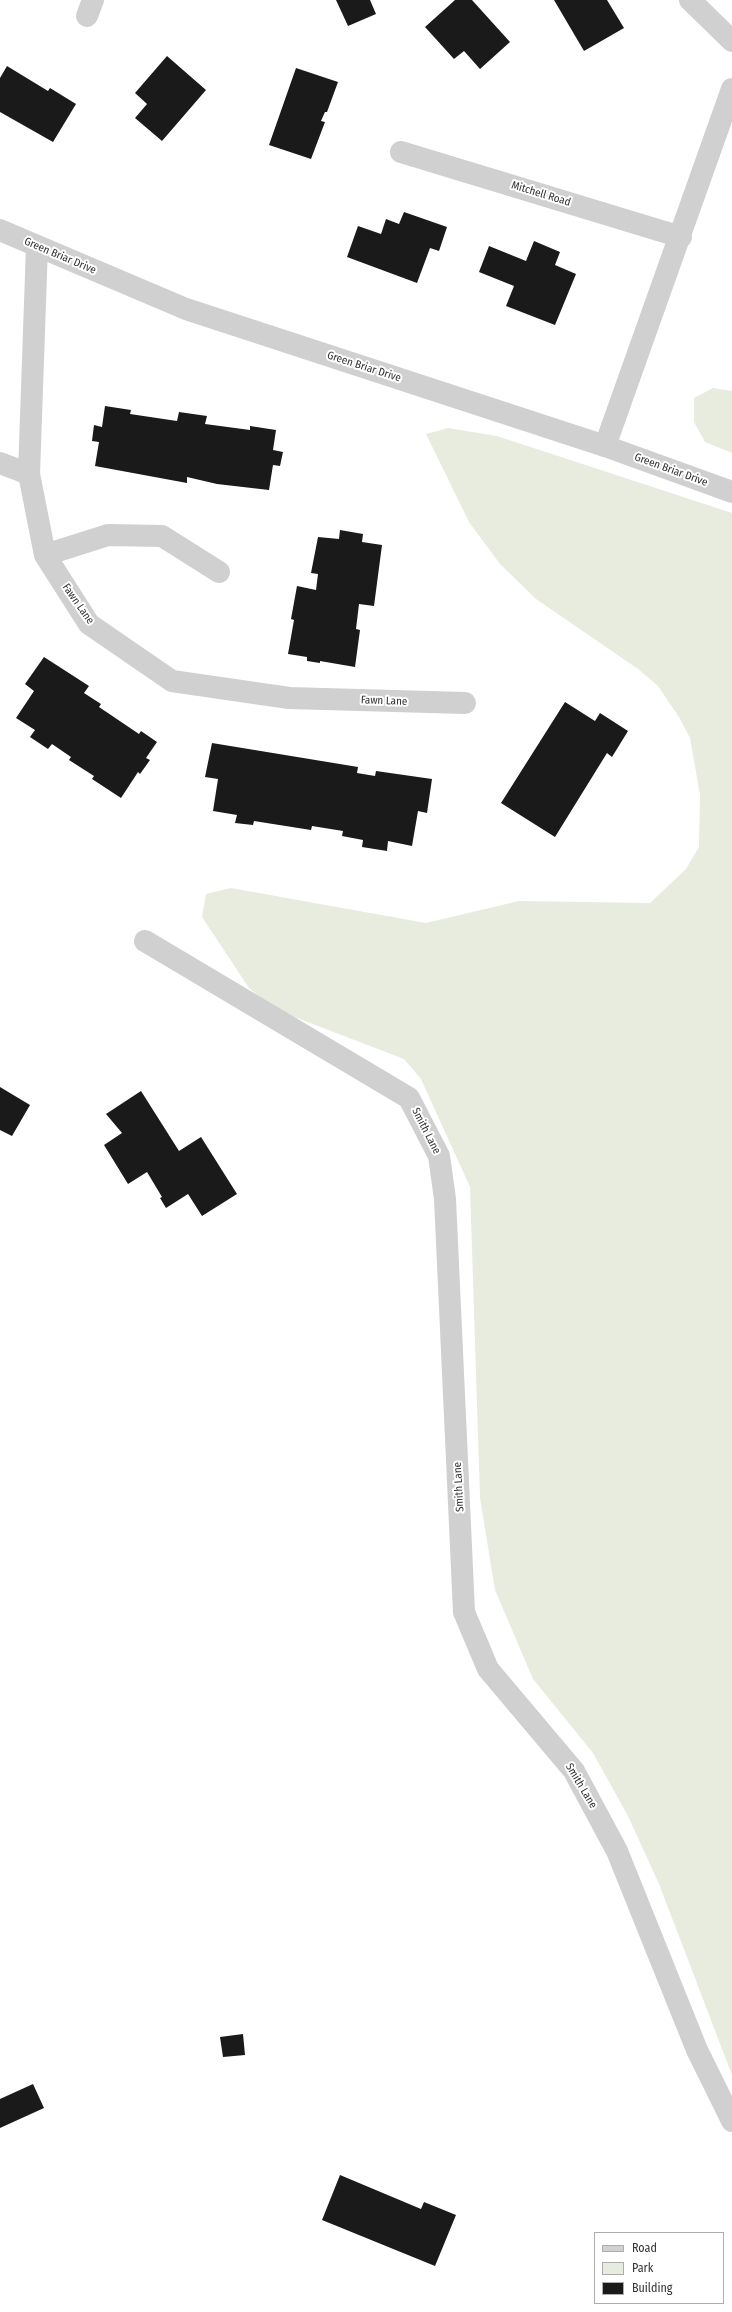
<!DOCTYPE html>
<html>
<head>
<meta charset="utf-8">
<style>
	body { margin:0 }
	#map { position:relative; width:732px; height:2312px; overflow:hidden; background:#fff; font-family:"Fira Sans Condensed",sans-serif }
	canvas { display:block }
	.legend { position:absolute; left:594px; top:2232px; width:130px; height:72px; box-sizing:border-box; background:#fff; border:1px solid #adadad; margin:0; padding:5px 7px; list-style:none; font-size:12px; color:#333 }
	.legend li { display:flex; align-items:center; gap:8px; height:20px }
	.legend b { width:20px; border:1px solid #adadad }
</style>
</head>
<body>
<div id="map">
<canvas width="732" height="2312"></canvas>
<ul class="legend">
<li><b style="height:5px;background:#d0d0d0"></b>Road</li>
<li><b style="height:11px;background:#e8ecde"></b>Park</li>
<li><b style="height:11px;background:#1a1a1a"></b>Building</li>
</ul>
</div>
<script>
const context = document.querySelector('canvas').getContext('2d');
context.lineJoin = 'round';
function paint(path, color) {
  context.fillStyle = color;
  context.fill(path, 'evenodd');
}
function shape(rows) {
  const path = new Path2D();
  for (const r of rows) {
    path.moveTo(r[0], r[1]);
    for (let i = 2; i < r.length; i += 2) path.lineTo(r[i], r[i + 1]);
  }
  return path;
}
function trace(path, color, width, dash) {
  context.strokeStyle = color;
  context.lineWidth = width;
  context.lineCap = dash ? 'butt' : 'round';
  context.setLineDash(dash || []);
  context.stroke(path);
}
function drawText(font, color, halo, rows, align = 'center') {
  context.font = font + ' "Fira Sans Condensed",sans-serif';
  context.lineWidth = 4;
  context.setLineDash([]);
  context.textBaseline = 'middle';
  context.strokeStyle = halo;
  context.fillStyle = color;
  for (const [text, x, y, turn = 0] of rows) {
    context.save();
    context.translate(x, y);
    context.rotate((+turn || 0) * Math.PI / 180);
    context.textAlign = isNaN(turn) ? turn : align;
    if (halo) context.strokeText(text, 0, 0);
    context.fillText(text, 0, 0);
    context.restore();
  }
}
paint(shape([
	[713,388,732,391,732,453,705,442,694,422,694,398],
	[448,428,497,436,732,513,732,2075,659,1884,628,1816,593,1753,533,1679,495,1590,480,1498,470,1187,421,1079,404,1059,276,1010,249,988,202,917,206,894,231,888,426,923,519,901,650,903,686,869,699,847,700,795,690,738,679,717,658,686,638,669,536,599,500,564,469,522,426,434]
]), '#e8ecde');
paint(shape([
	[336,0,370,0,376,14,348,26],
	[455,0,472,0,510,42,480,69,464,51,454,59,425,27],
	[554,0,607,0,624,28,584,51],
	[167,56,206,90,162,141,135,118,147,104,135,93],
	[7,66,48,91,50,88,76,104,53,142,0,112,0,78],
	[296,68,338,82,327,112,325,112,321,121,325,122,311,159,269,145],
	[404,212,447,227,439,251,430,248,417,283,347,257,358,226,381,234,386,219,399,224],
	[534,241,560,252,555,265,576,274,555,325,506,306,514,286,479,272,489,246,526,261],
	[105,406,131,410,130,414,177,421,179,412,207,416,205,424,250,430,250,426,276,430,273,450,283,452,280,466,273,465,269,490,217,484,187,477,187,483,95,466,99,442,92,441,94,425,102,427],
	[340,530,363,534,362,542,382,545,374,606,359,604,356,629,360,630,355,667,320,661,320,663,307,661,307,657,288,654,294,620,291,619,297,586,316,590,318,574,311,573,318,537,339,539],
	[44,657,89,686,84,693,101,704,99,707,139,734,141,731,157,742,146,758,150,760,140,774,138,772,121,798,92,779,94,776,69,760,71,757,52,744,48,749,30,737,35,730,16,718,34,691,25,684],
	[565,702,595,721,600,713,628,731,612,757,607,753,555,837,501,803],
	[212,743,358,767,357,773,375,776,376,771,432,779,427,813,418,811,412,846,388,841,387,851,362,847,363,840,342,836,343,831,312,826,311,830,254,821,253,825,235,823,237,815,213,811,218,779,205,777],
	[0,1087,30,1105,12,1136,0,1130],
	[141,1091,179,1151,201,1137,237,1194,202,1216,188,1194,166,1208,160,1198,162,1197,147,1172,128,1184,104,1145,122,1133,106,1114],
	[243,2034,245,2055,223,2057,220,2037],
	[33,2084,44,2108,0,2128,0,2099],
	[340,2175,421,2209,424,2202,456,2215,435,2266,322,2220]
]), '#1a1a1a');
trace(shape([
	[690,0,732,41],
	[87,16,93,0],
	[401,152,681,237],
	[37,246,29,474,45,555,89,624,172,681,289,698,465,703],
	[605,446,732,89],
	[0,463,29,474],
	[45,555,108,535,162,536,219,572],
	[145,941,409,1098,439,1156,445,1199,464,1612,488,1669,574,1771,617,1851,697,2050,732,2121]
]), '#d0d0d0', 22);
trace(shape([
	[0,230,186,309,605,446,732,492]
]), '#d0d0d0', 22);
drawText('11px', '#333', '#fff', [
	["Mitchell Road",541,194,17],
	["Green Briar Drive",60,256,23],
	["Green Briar Drive",364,367,18],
	["Green Briar Drive",671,470,20],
	["Fawn Lane",78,604,55],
	["Fawn Lane",384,701,2],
	["Smith Lane",426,1131,63],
	["Smith Lane",459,1487,-93],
	["Smith Lane",581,1786,59]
]);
</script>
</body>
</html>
